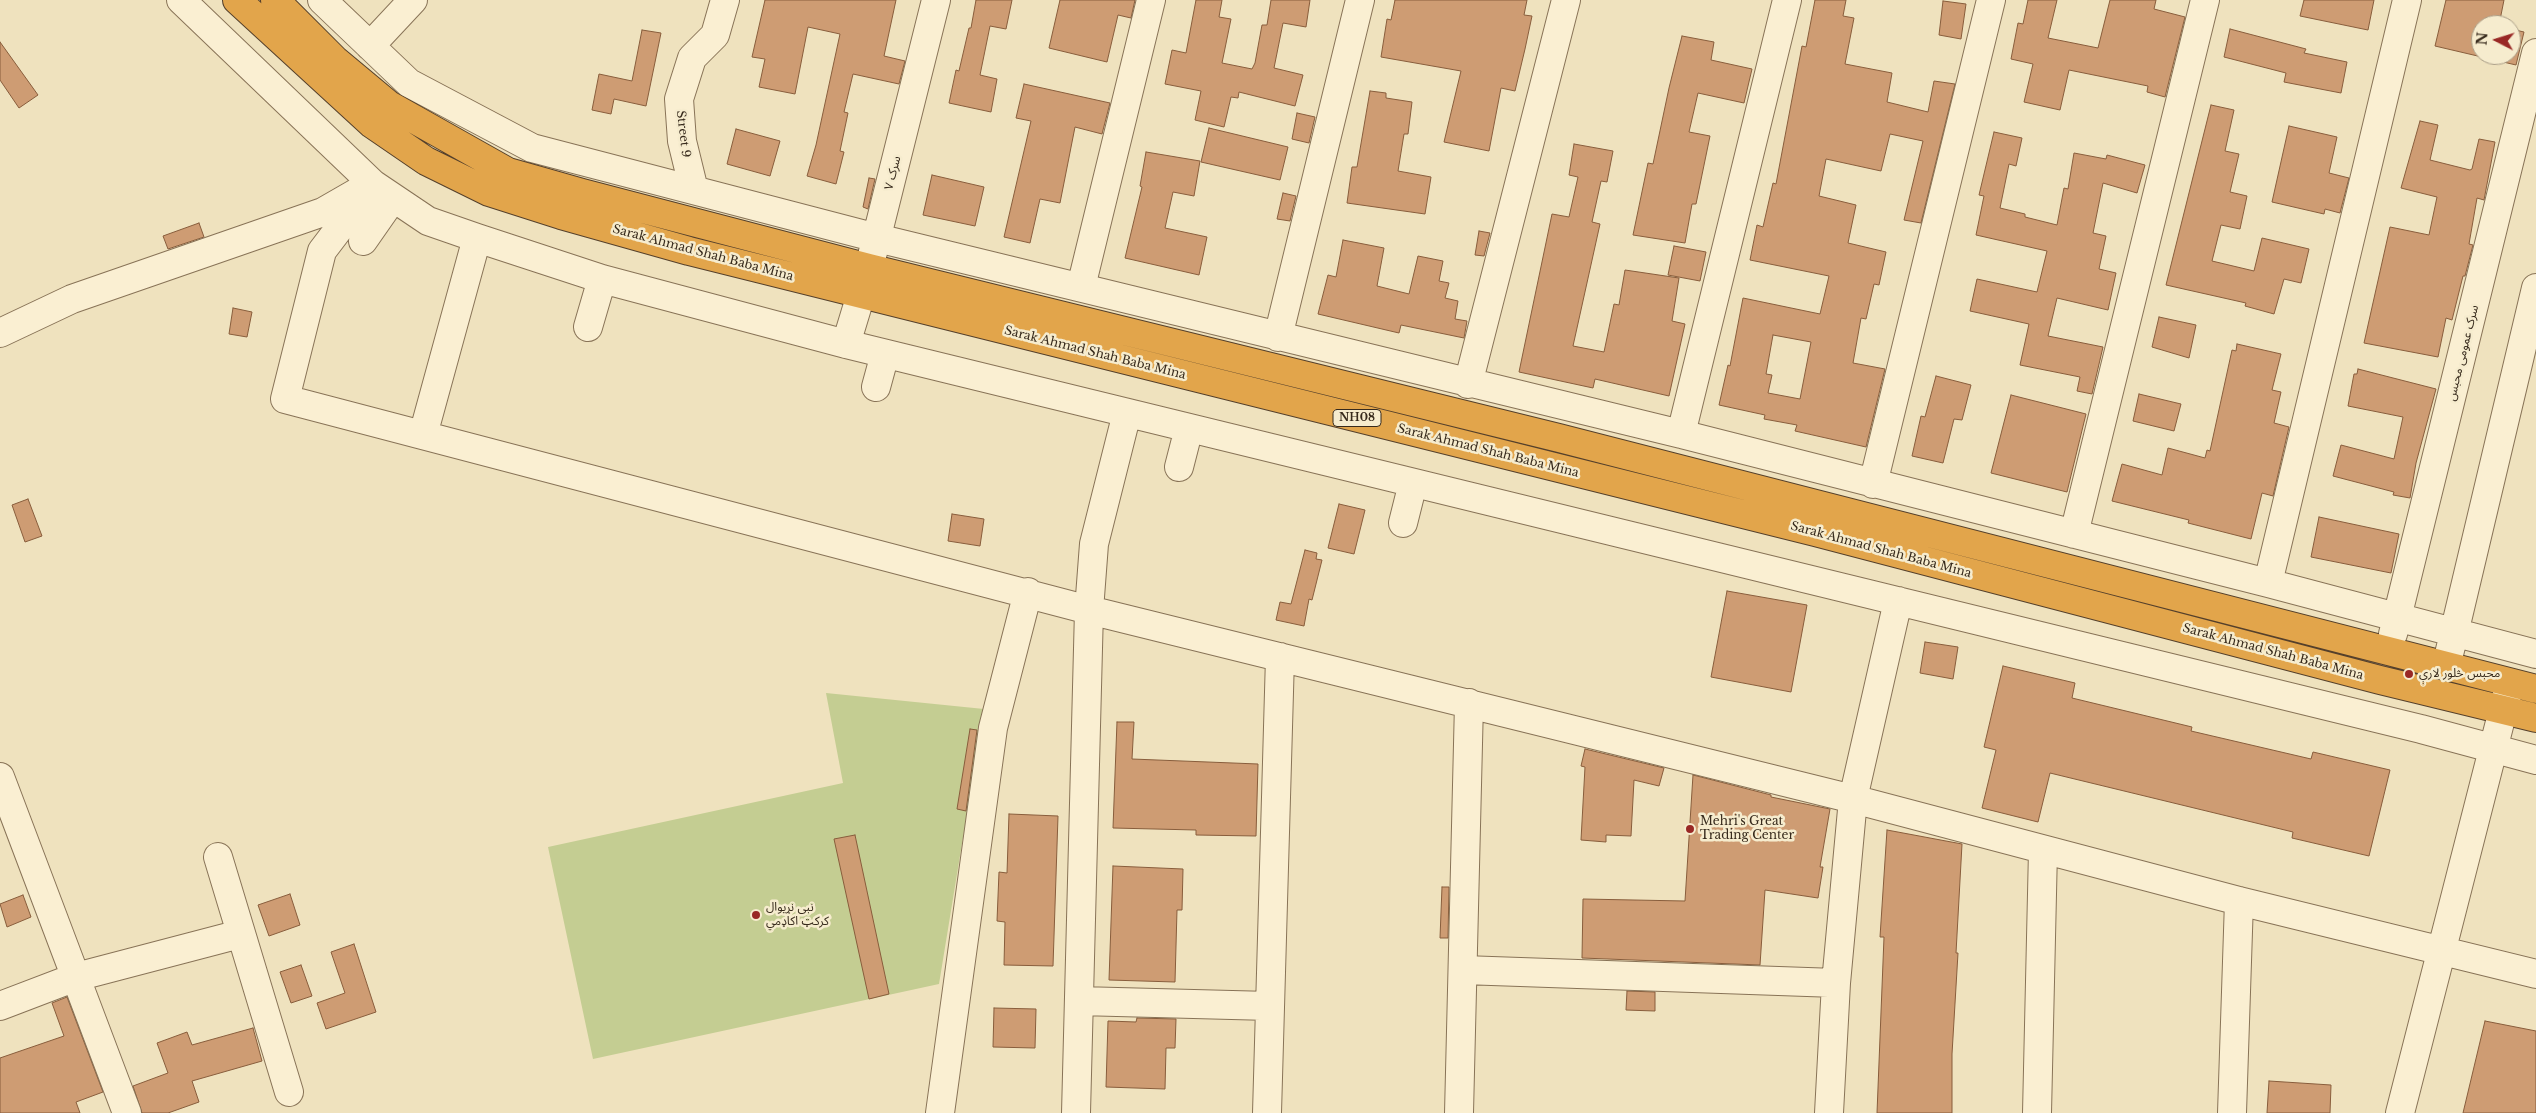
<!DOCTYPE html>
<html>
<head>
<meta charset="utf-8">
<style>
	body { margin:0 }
	#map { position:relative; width:2536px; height:1113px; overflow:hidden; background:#efe2be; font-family:"Libre Baskerville",serif }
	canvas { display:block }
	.north { position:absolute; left:2471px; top:15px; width:50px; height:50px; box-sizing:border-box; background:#f6ecce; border:1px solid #aa9e87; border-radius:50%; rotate:275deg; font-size:14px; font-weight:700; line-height:20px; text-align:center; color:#372a1c }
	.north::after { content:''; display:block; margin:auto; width:18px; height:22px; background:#992825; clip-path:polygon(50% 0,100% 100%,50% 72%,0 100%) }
</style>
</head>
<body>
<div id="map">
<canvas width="2536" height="1113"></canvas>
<div class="north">N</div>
</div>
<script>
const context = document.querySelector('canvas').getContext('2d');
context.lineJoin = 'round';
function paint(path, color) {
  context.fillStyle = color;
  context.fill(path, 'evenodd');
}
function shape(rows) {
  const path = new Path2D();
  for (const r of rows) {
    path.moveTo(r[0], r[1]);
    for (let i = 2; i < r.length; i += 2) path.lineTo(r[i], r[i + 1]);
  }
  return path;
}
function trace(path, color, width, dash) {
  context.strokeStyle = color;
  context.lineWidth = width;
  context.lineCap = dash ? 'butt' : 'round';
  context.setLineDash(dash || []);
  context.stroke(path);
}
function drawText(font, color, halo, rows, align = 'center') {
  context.font = font + ' "Libre Baskerville","Noto Sans Arabic",serif';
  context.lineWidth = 5;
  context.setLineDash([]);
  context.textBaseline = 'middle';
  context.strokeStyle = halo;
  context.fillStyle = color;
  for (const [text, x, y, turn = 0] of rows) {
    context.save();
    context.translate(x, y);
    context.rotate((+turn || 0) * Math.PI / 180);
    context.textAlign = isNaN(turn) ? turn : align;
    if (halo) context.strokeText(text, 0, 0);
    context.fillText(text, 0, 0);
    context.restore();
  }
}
paint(shape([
	[826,693,984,709,939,984,593,1059,548,847,843,783]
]), '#c4cd92');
const building = shape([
	[765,0,896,0,884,56,905,61,899,84,853,74,844,112,848,113,840,151,844,152,836,184,807,176,816,145,840,34,808,27,795,94,759,87,765,59,752,57,765,0],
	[976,0,1012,0,1006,29,990,26,980,75,997,79,991,112,949,103,956,70,959,71,969,28,971,28,976,0],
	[1060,0,1135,0,1131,18,1118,15,1107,62,1049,48,1060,0],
	[1196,0,1222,0,1219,17,1231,19,1222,63,1252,69,1255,63,1262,25,1267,25,1271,0,1310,0,1306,27,1283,23,1274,68,1303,75,1295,106,1239,92,1238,98,1231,97,1224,127,1195,120,1201,91,1165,84,1172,50,1186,53,1196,0],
	[1395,0,1527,0,1524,15,1532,16,1525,49,1515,91,1501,88,1489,151,1444,142,1461,71,1381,57,1387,19,1391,20,1395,0],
	[1815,0,1846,0,1843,16,1854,18,1845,64,1892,73,1887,102,1928,112,1934,81,1955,84,1921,223,1904,220,1923,141,1890,134,1881,171,1826,159,1819,196,1856,205,1848,243,1886,252,1879,285,1874,284,1866,319,1861,318,1853,363,1885,369,1866,447,1795,431,1797,425,1764,419,1765,415,1719,405,1728,365,1730,366,1743,298,1820,314,1829,276,1750,260,1757,225,1763,227,1773,183,1776,184,1802,46,1806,47,1815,0],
	[1773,335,1811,342,1800,399,1768,393,1772,375,1766,374,1773,335],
	[2028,0,2057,0,2048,38,2098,48,2110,0,2156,0,2154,9,2185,17,2165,97,2147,92,2148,86,2069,70,2060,110,2024,102,2033,64,2011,59,2018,23,2023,24,2028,0],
	[2304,0,2374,0,2368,30,2300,16,2304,0],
	[2446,0,2504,0,2499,25,2481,25,2481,55,2511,55,2511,29,2524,32,2516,65,2435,46,2446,0],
	[1943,1,1966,4,1961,39,1939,35,1943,1],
	[2230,29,2306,49,2304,53,2347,62,2341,93,2284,82,2286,73,2224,57,2230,29],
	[642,30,661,33,646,106,614,99,611,114,592,110,599,74,632,81,642,30],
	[1682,36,1714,42,1711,60,1752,69,1744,103,1698,93,1689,132,1710,136,1696,204,1692,204,1685,243,1633,235,1648,163,1653,164,1669,88,1682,36],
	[0,42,38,95,19,108,0,80,0,42],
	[1024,84,1110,103,1102,134,1075,127,1060,203,1040,199,1030,243,1004,237,1031,121,1016,118,1024,84],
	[1370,91,1386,93,1386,98,1412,102,1408,134,1404,134,1398,171,1431,177,1425,214,1347,203,1352,167,1357,167,1370,91],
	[2211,105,2234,110,2225,151,2239,154,2230,192,2247,196,2240,229,2221,225,2212,261,2254,271,2262,238,2309,249,2301,283,2284,279,2274,314,2245,306,2246,303,2166,285,2211,105],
	[1297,113,1315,117,1309,143,1292,139,1297,113],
	[2420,121,2438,125,2430,160,2470,170,2472,169,2479,139,2495,142,2484,200,2477,198,2469,244,2473,245,2465,276,2463,276,2452,320,2446,318,2438,357,2364,343,2390,227,2429,235,2437,197,2401,188,2420,121],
	[2289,126,2337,137,2329,173,2349,178,2340,213,2325,209,2324,214,2272,202,2289,126],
	[1209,128,1288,147,1280,180,1201,162,1209,128],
	[736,129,780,141,770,176,727,164,736,129],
	[1994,132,2022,138,2016,166,2009,164,2000,208,2025,214,2025,217,2057,225,2064,188,2068,189,2074,153,2106,159,2107,155,2145,165,2137,193,2103,183,2093,233,2106,236,2099,269,2116,273,2108,310,2057,298,2048,336,2103,347,2092,394,2077,391,2080,377,2020,365,2029,324,1970,311,1977,279,2037,292,2047,251,1976,235,1984,196,1979,195,1994,132],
	[1574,144,1613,151,1607,182,1601,181,1592,222,1600,224,1573,346,1604,352,1614,304,1619,305,1625,270,1679,278,1672,321,1685,324,1669,396,1595,379,1593,388,1519,372,1552,214,1569,217,1578,177,1569,175,1574,144],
	[1146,152,1200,161,1194,196,1173,192,1165,228,1207,237,1199,275,1125,258,1142,187,1140,186,1146,152],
	[932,175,984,187,975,226,923,215,932,175],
	[869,178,875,179,868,209,863,207,869,178],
	[1283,193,1296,196,1290,221,1277,219,1283,193],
	[199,223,204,237,168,249,163,236,199,223],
	[1479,231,1490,233,1484,256,1475,255,1479,231],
	[1343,240,1384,248,1377,286,1409,294,1418,256,1443,261,1439,281,1449,283,1445,298,1458,301,1455,319,1467,321,1464,338,1401,325,1399,333,1318,314,1328,275,1336,277,1343,240],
	[1674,246,1706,252,1700,281,1668,275,1674,246],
	[233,308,252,312,247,337,229,334,233,308],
	[2159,317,2196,325,2189,358,2152,347,2159,317],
	[2237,344,2281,354,2272,390,2281,392,2274,423,2289,427,2273,496,2262,493,2251,539,2188,523,2189,520,2112,501,2122,464,2162,475,2168,448,2205,458,2207,450,2210,451,2232,350,2236,351,2237,344],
	[2358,369,2436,389,2416,463,2410,498,2393,495,2394,492,2333,476,2341,445,2394,459,2403,417,2348,406,2354,374,2357,374,2358,369],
	[1936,376,1971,385,1962,420,1954,419,1943,463,1912,456,1921,416,1925,417,1936,376],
	[2139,394,2181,404,2174,431,2133,421,2139,394],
	[2011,395,2086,414,2067,492,1991,473,2011,395],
	[28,499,42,536,25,542,12,505,28,499],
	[1339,504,1365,510,1354,554,1328,548,1339,504],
	[952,514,984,519,980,546,948,541,952,514],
	[2319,517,2399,534,2391,573,2311,557,2319,517],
	[1305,550,1317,553,1316,559,1322,560,1312,600,1309,599,1304,626,1276,620,1280,602,1291,604,1305,550],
	[1727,591,1807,605,1791,692,1711,677,1727,591],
	[1925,642,1958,647,1953,679,1920,673,1925,642],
	[2003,666,2075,683,2072,698,2192,727,2191,731,2311,759,2313,752,2390,770,2369,856,2292,838,2293,832,2050,773,2038,822,1982,808,1996,750,1984,747,2003,666],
	[1117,722,1134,722,1132,759,1258,764,1256,836,1196,835,1196,830,1113,828,1117,722],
	[970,729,977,730,966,811,957,809,970,729],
	[1585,749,1664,768,1659,786,1634,780,1631,836,1606,835,1606,842,1581,840,1585,767,1581,766,1585,749],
	[1693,775,1771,795,1771,797,1830,809,1820,867,1823,867,1818,898,1765,890,1760,965,1582,958,1583,899,1685,901,1693,775],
	[1009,814,1058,816,1053,966,1004,965,1005,922,997,921,999,872,1007,873,1009,814],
	[1887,830,1962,844,1956,953,1958,953,1952,1054,1952,1113,1877,1113,1884,937,1880,937,1887,830],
	[855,835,889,994,869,999,834,839,855,835],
	[1113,866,1183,869,1182,910,1177,910,1175,982,1109,980,1113,866],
	[1442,887,1449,887,1448,938,1440,938,1442,887],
	[290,894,300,925,269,936,258,905,290,894],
	[23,895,31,917,7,927,0,904,23,895],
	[354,944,376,1012,326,1029,317,1003,345,993,331,952,354,944],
	[301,965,312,996,291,1003,280,972,301,965],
	[1627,991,1655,992,1655,1011,1626,1010,1627,991],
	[67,997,103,1092,76,1102,80,1113,0,1113,0,1058,64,1036,52,1003,67,997],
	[994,1008,1036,1009,1035,1048,993,1047,994,1008],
	[1137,1018,1176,1019,1175,1048,1166,1048,1165,1089,1106,1087,1108,1021,1136,1022,1137,1018],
	[2485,1021,2536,1031,2536,1113,2463,1113,2485,1021],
	[253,1028,262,1061,192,1081,199,1102,168,1113,142,1113,133,1086,168,1073,157,1043,187,1032,192,1045,253,1028],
	[2269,1081,2331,1085,2330,1113,2267,1113,2269,1081]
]);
paint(building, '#ce9c73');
trace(building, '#885d3c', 1);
const minor = shape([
	[181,0,373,184,428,221,477,238,602,279,846,344,2421,729,2536,760],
	[322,0,409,83,532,148,877,238,1681,434,2268,583,2536,654],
	[370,46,413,0],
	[373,184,322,251,285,399,1089,610,1853,799,2239,901,2536,974],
	[694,190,682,141,679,99,692,58,715,35,725,0],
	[363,241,393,198],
	[1081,287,1151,0],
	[588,327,602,279],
	[0,333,72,299,323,212,363,189],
	[1278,337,1360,0],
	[846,344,869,268,936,0],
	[1468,384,1566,0],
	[876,387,885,354],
	[1681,434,1787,0],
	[423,435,477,238],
	[1179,467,1189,428],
	[1873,484,1991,0],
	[1403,523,1413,483],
	[2074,534,2205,0],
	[2268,583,2407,0],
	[2393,634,2536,53],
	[2446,667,2536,288],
	[0,777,127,1113],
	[218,857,289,1092],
	[1463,970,1836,983],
	[1079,1001,1270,1006],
	[0,1006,76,977,240,934],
	[940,1113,993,728,1028,592],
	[1076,1113,1089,610,1094,544,1127,413],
	[1267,1113,1280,657],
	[1459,1113,1469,703],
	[1829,1113,1836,983,1853,799,1898,601],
	[2037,1113,2043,850],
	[2232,1113,2239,901],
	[2400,1113,2510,683]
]);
const highway = shape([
	[237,0,372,124,426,161,489,192,561,215,689,251,1815,532,2380,680,2536,718],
	[275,0,335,60,389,105,508,172,582,193,869,268,1559,438,2536,689]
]);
trace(minor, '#887357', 30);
trace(highway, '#55402b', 30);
trace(minor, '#faefd2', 28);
trace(highway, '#e2a54b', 28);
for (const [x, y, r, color] of [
	[2409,674,5,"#992825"],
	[1690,829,5,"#992825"],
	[756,915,5,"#992825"]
]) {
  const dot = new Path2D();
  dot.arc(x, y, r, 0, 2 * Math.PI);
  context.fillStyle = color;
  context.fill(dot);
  trace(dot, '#f6ecce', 2);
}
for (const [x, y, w] of [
	[1357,418,48]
]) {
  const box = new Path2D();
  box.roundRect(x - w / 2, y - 8.5, w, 17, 4);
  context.fillStyle = '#f6ecce';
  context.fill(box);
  trace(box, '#372a1c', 1);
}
drawText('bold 11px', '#372a1c', null, [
	["NH08",1357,418]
]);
drawText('12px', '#372a1c', '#f6ecce', [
	["Street 9",683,134,83],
	["سرک ۷",893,173,-76],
	["Sarak Ahmad Shah Baba Mina",703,253,15],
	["Sarak Ahmad Shah Baba Mina",1095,353,14],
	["سرک عمومی محبس",2463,353,-76],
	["Sarak Ahmad Shah Baba Mina",1488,451,14],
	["Sarak Ahmad Shah Baba Mina",1881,550,15],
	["Sarak Ahmad Shah Baba Mina",2273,652,15]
]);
drawText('12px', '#372a1c', '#f6ecce', [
	["محبس څلور لارې",2419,674],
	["Mehri's Great",1700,822],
	["Trading Center",1700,836],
	["نبی نړیوال",766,908],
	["کرکټ اکاډمي",766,922]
], 'left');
</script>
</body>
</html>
